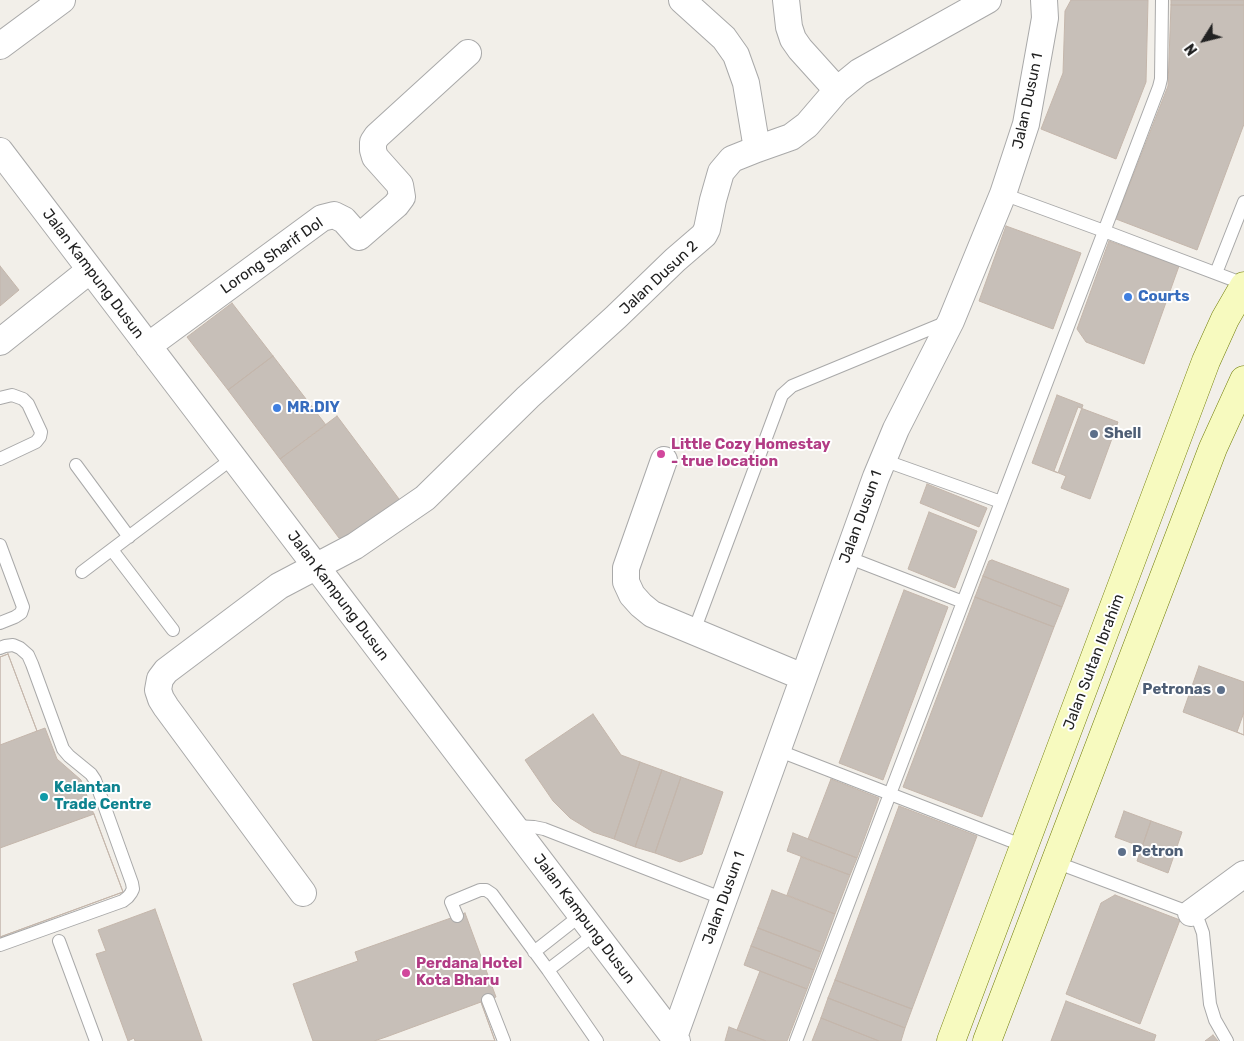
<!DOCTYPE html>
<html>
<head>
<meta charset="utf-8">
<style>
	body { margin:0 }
	#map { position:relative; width:1244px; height:1041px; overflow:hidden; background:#f2efe9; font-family:Rubik,sans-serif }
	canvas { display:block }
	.north { position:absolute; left:1179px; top:15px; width:50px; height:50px; -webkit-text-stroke:4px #fff; paint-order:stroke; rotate:234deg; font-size:14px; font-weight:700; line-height:20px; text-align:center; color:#222 }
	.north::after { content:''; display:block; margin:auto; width:18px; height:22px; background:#222; clip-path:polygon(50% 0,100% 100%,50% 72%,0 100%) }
</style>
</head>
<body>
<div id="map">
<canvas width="1244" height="1041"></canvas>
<div class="north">N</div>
</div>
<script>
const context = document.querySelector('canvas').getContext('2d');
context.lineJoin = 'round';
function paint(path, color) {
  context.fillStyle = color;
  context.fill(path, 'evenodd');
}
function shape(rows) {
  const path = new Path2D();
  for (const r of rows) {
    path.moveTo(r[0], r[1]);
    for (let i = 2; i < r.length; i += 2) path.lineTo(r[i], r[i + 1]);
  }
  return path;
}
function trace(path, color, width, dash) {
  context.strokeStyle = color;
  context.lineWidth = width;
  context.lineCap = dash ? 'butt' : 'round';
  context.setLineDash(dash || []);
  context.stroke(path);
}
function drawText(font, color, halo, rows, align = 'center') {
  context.font = font + ' Rubik,sans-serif';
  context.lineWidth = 4;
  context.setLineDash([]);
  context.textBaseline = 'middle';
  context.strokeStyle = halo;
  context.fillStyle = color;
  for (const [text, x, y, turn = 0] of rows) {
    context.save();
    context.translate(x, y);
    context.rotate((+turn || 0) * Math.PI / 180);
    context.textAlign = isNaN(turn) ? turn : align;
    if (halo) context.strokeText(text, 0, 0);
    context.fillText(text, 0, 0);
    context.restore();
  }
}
const building = shape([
	[1071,0,1148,0,1146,82,1116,159,1041,129,1063,73,1065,11,1071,0],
	[1171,0,1244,0,1244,5,1171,5,1171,0],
	[1171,5,1244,5,1244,124,1197,250,1116,219,1168,86,1171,5],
	[1006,226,1081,253,1053,329,979,301,1006,226],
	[1109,241,1179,266,1144,364,1086,342,1077,329,1109,241],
	[0,266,19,290,0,306,0,266],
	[232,303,273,356,228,390,187,337,232,303],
	[273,356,326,425,280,459,228,390,273,356],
	[1057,395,1083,405,1058,473,1032,463,1057,395],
	[1078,407,1118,422,1090,499,1061,488,1066,476,1054,471,1078,407],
	[337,416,402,503,352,540,339,538,280,459,337,416],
	[927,484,987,508,979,527,920,503,927,484],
	[929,512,977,531,955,588,908,569,929,512],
	[992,560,1069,589,1062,607,983,576,989,561,992,560],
	[983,576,1062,607,1054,627,975,597,983,576],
	[904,590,948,607,883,780,839,763,904,590],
	[975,597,1054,627,982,817,903,787,975,597],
	[8,654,37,731,45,728,57,759,81,780,123,892,0,937,0,657,8,654],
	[8,654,37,731,0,745,0,657,8,654],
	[1199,666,1244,682,1244,735,1183,712,1199,666],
	[1244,712,1244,735,1237,732,1244,712],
	[593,714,621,755,640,762,614,839,593,832,570,818,553,801,525,760,593,714],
	[640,762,662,770,635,847,614,839,640,762],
	[662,770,681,777,655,853,635,847,662,770],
	[681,777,723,792,702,854,680,862,655,853,681,777],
	[831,779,879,798,857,858,808,839,831,779],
	[899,806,977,836,912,1009,835,980,899,806],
	[1124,811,1151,821,1142,847,1115,837,1124,811],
	[94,814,123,892,0,937,0,848,94,814],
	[1151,821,1182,832,1168,873,1137,861,1151,821],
	[793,833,857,858,850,875,787,851,793,833],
	[801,857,850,875,835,914,787,895,801,857],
	[772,890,835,914,821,952,758,928,772,890],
	[1115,895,1180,920,1140,1024,1066,994,1101,903,1115,895],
	[155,909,202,1041,135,1041,134,1038,128,1041,96,954,106,951,98,930,155,909],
	[465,913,496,997,481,1002,495,1041,313,1041,293,984,358,961,355,952,465,913],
	[758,928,821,952,814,970,751,946,758,928],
	[751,946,814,970,807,989,744,965,751,946],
	[760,971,807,989,787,1041,766,1041,737,1030,760,971],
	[835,980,912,1009,905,1028,828,998,835,980],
	[828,998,905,1028,901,1041,879,1041,821,1018,828,998],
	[1066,1001,1156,1035,1154,1041,1051,1041,1066,1001],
	[481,1002,495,1041,374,1041,386,1037,481,1002],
	[821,1018,879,1041,812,1041,821,1018],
	[729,1027,737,1030,766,1041,725,1041,729,1027],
	[1213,1035,1218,1041,1205,1041,1213,1035]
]);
paint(building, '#c7bfb8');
trace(building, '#c4b6ab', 1);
const service = shape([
	[1003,194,1104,231,1244,284],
	[1216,273,1244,202],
	[0,398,12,395,23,399,28,404,41,432,40,437,36,442,0,459],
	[883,460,1001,502],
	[76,465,129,537],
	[0,545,23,607,21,613,15,617,0,623],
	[112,550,173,630],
	[847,557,963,602],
	[82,572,233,458],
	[694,631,782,395,792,386,947,322],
	[0,648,5,646,13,645,20,648,28,655,32,664,63,749,69,756,91,774,95,780,132,883,133,889,131,893,128,897,123,901,0,945],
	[777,750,1024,846],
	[515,826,534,827,544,829,724,899],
	[1055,862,1191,913,1199,922,1203,933,1210,1004,1215,1020,1227,1041],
	[457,916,451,902,480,890,486,890,492,894,548,970,597,1041],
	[59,941,96,1041],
	[534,952,581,915],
	[548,970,595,934],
	[488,1000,504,1041],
	[796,1041,1159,87,1161,79,1162,0]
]);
const minor = shape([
	[682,0,724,38,736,55,746,83,757,149],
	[786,0,789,27,793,39,800,49,837,90],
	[0,46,62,0],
	[0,151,677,1041],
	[0,342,90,270],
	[148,346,322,218,334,215,344,220,359,237,396,205,402,197,400,185,375,157,373,150,373,142,377,136,468,53],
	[664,460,626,568,626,582,632,595,641,605,652,614,803,677],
	[303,893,166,707,161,699,158,690,160,679,166,671,279,586,355,546,425,498,528,397,616,317,675,260,704,235,707,229,713,200,721,172,732,159,757,149,791,137,807,125,837,90,859,72,988,0],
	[1191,913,1244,874],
	[674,1037,876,477,896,429,951,321,1003,194,1026,124,1045,18,1044,0]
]);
const secondary = shape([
	[951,1041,1206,361,1225,319,1244,286],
	[987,1041,1213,448,1244,380]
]);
trace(service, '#a9a9a9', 14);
trace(minor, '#a9a9a9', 28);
trace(secondary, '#707d05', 29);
trace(service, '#fff', 12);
trace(minor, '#fff', 26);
trace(secondary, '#f7fabf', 28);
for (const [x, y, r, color] of [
	[1128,297,5,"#3f7fe0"],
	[277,408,5,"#3f7fe0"],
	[1094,434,5,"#5c6f8a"],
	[661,454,5,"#d1479c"],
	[1221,690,5,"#5c6f8a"],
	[44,797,5,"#0f9aa8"],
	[1122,852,5,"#5c6f8a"],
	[406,973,5,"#d1479c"]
]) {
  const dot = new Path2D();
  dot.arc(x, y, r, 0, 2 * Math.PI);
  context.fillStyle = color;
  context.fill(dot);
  trace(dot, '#fff', 2);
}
drawText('15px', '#222', '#fff', [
	["Jalan Dusun 1",1028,101,-78],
	["Lorong Sharif Dol",272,256,-35],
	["Jalan Kampung Dusun",93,274,53],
	["Jalan Dusun 2",659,278,-43],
	["Jalan Dusun 1",861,517,-70],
	["Jalan Kampung Dusun",338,596,53],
	["Jalan Sultan Ibrahim",1094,662,-69],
	["Jalan Dusun 1",724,898,-70],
	["Jalan Kampung Dusun",584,919,53]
]);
drawText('bold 15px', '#366cbe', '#fff', [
	["Courts",1138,297],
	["MR.DIY",287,408]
], 'left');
drawText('bold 15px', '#4e5e75', '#fff', [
	["Shell",1104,434],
	["Petronas",1211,690,"right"],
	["Petron",1132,852]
], 'left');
drawText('bold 15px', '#b23c85', '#fff', [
	["Little Cozy Homestay",671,445],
	["- true location",671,462],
	["Perdana Hotel",416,964],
	["Kota Bharu",416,981]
], 'left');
drawText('bold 15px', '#0d838f', '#fff', [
	["Kelantan",54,788],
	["Trade Centre",54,805]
], 'left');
</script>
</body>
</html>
